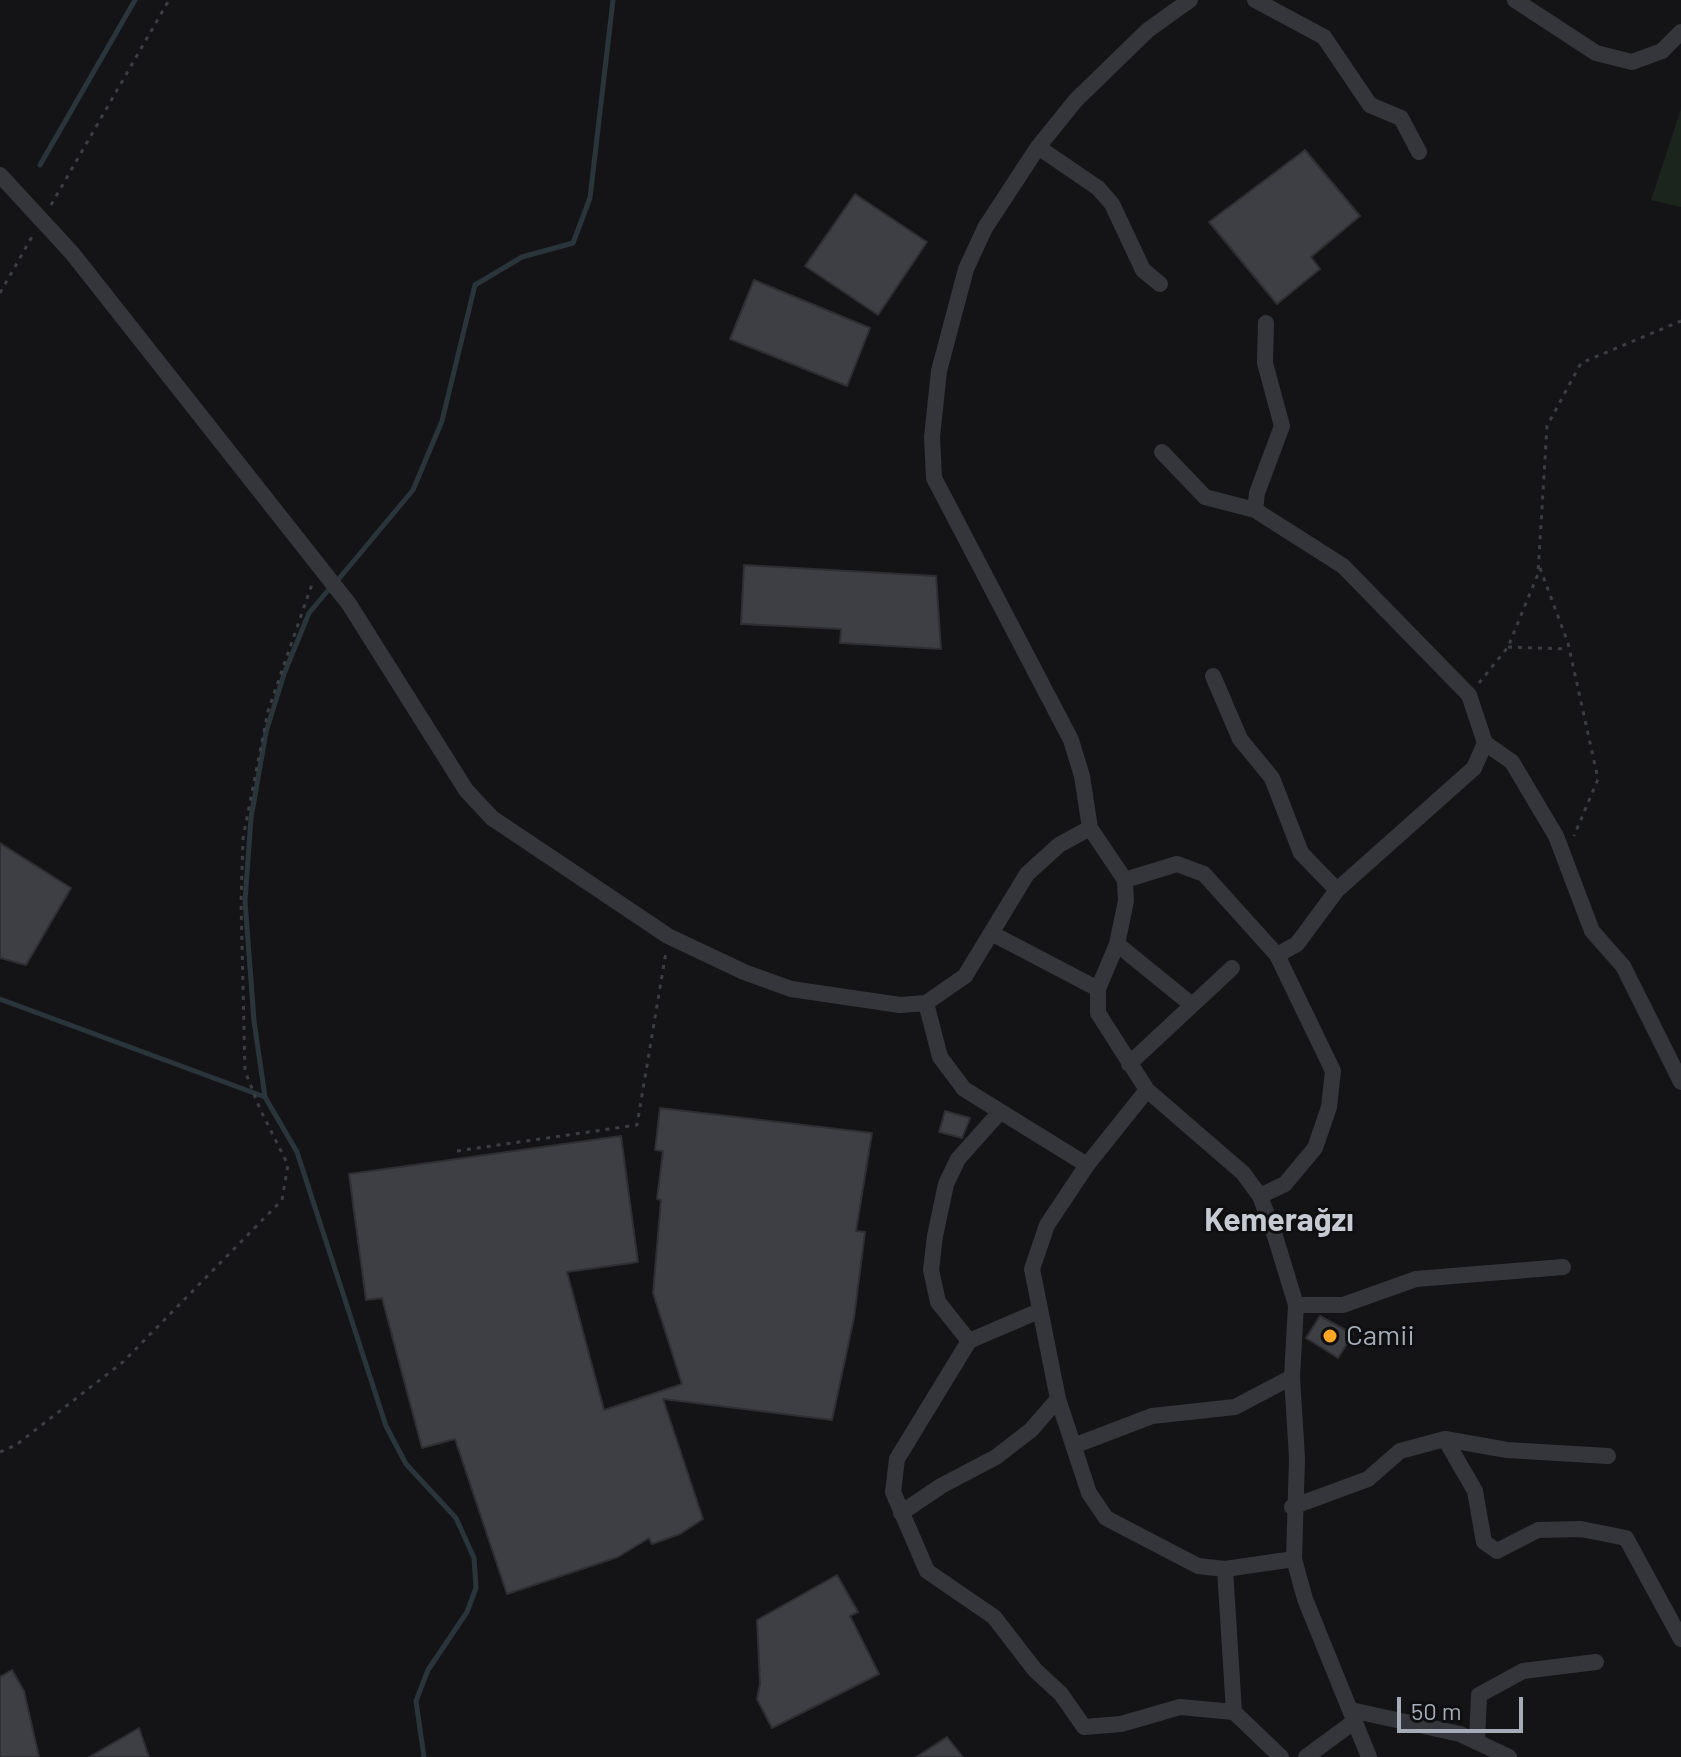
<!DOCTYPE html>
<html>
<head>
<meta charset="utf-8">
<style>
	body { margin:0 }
	#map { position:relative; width:1681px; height:1757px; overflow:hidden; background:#141416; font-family:Barlow,sans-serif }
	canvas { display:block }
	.scale { position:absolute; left:1397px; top:1697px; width:126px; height:36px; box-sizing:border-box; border:4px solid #a5acb8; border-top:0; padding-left:10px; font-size:24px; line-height:28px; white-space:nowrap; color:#a5acb8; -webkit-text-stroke:6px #0f0f11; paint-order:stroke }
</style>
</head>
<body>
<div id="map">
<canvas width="1681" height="1757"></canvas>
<div class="scale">50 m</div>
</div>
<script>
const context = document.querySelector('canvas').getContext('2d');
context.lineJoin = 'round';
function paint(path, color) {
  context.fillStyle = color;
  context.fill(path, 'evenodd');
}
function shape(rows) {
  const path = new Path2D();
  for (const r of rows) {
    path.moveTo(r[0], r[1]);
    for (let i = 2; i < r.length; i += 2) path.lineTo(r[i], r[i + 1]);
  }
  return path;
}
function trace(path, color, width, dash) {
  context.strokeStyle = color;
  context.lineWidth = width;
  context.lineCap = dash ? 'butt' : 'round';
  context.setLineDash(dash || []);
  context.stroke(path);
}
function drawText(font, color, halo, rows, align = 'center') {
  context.font = font + ' Barlow,sans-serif';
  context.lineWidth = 6;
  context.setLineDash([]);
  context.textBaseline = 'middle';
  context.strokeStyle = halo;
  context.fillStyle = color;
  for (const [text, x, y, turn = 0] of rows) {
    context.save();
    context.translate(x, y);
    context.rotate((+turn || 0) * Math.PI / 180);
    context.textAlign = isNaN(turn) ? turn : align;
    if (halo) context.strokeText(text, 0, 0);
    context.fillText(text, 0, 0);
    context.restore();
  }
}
paint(shape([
	[1681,109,1681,207,1651,200]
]), '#1c251d');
trace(shape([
	[40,165,135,0],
	[337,581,413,490,442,421,475,285,522,257,573,243,590,198,613,0],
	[330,588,309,613,284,674,266,732,251,818,245,901,254,1021,265,1097,297,1152,386,1426,406,1464,456,1518,474,1558,476,1588,467,1612,428,1670,416,1701,424,1757],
	[0,999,265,1097]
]), '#29353b', 5);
const building = shape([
	[1305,150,1360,216,1311,257,1320,269,1277,304,1209,222,1305,150],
	[855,194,927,242,878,315,805,266,855,194],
	[754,280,870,328,847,386,730,339,754,280],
	[744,565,936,576,941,649,840,643,841,629,741,624,744,565],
	[0,843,71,888,26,965,0,958,0,843],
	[660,1108,872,1133,856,1231,865,1232,854,1318,832,1420,663,1399,703,1519,680,1534,652,1544,649,1538,618,1557,507,1594,455,1439,422,1448,382,1298,366,1300,349,1174,621,1136,638,1262,567,1272,604,1410,682,1384,653,1293,661,1200,657,1199,663,1151,655,1150,660,1108],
	[945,1111,970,1118,962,1138,939,1132,945,1111],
	[1320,1316,1353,1334,1338,1358,1306,1338,1320,1316],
	[837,1575,858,1612,850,1616,879,1674,772,1728,757,1699,760,1684,757,1620,837,1575],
	[12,1670,24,1691,39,1757,0,1757,0,1677,12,1670],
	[139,1728,149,1757,89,1757,139,1728],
	[947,1737,963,1757,916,1757,947,1737]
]);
paint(building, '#3e3f44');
trace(building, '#2e2e33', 2);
trace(shape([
	[51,205,169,0],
	[0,293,33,235],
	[1540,568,1568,643,1598,779,1574,836],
	[1508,647,1568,649],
	[1479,683,1508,647,1538,574,1547,426,1581,363,1681,321],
	[457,1151,637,1125,666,952],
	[0,1452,16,1445,123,1362,282,1200,288,1165,260,1109,245,1071,241,902,243,838,268,711,312,584]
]), '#3b3e43', 3, [4, 6]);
trace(shape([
	[1190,0,1148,30,1076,100,1038,147,985,228,966,269,939,371,932,437,934,478,1071,740,1082,776,1090,828,1125,880,1126,901,1117,944,1098,989,1098,1013,1147,1090,1243,1173,1260,1196,1275,1236,1296,1305,1292,1377,1297,1458,1294,1559,1305,1599,1369,1757],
	[1255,0,1324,37,1370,105,1401,118,1419,152],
	[1515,0,1596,53,1632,62,1662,51,1681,32],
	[1038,147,1098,188,1112,204,1143,270,1160,284],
	[0,175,72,253,349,604,466,790,492,818,668,936,744,972,791,989,900,1005,926,1003,965,976,1027,874,1059,845,1090,828],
	[1162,452,1205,497,1255,510],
	[1213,676,1240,739,1272,778,1301,853,1337,890],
	[1485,743,1512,762,1556,836,1592,931,1623,966,1681,1082],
	[1125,880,1177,864,1204,874,1277,955,1297,944,1337,890,1474,768,1485,743,1469,695,1343,566,1255,510,1257,493,1282,426,1265,363,1266,323],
	[993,934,1098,989],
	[1117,944,1192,1005],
	[926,1003,940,1057,964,1089,1087,1165],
	[1129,1064,1232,968],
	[1260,1196,1285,1184,1315,1148,1329,1107,1333,1071,1277,955],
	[1296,1305,1343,1305,1416,1279,1563,1267],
	[1039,1311,969,1341,897,1459,893,1492,927,1571,994,1617,1035,1670,1061,1694,1084,1727,1121,1724,1180,1707,1234,1712,1281,1757],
	[969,1341,938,1302,931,1270,935,1236,946,1184,958,1159,1000,1112],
	[1058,1399,1089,1493,1106,1518,1198,1566,1225,1569,1294,1559],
	[1445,1439,1507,1450,1608,1456],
	[1076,1445,1152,1416,1235,1407,1292,1377],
	[1292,1507,1368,1479,1400,1451,1445,1439,1475,1491,1484,1542,1497,1551,1538,1530,1581,1529,1626,1538,1681,1639],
	[901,1513,941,1486,996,1457,1031,1430,1058,1399,1032,1269,1047,1225,1087,1165,1147,1090],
	[1225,1569,1234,1712],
	[1351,1710,1460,1734,1509,1757],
	[1477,1742,1479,1695,1523,1671,1596,1662],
	[1306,1757,1355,1721]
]), '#35363c', 16);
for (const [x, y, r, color] of [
	[1330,1336,8,"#ffa624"]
]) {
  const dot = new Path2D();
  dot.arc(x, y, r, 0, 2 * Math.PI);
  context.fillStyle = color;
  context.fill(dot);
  trace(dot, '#0f0f11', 3);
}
drawText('28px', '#a5acb8', '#0f0f11', [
	["Camii",1346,1336]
], 'left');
drawText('bold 32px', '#c6cbd3', '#0f0f11', [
	["Kemerağzı",1279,1220]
]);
</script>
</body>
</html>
